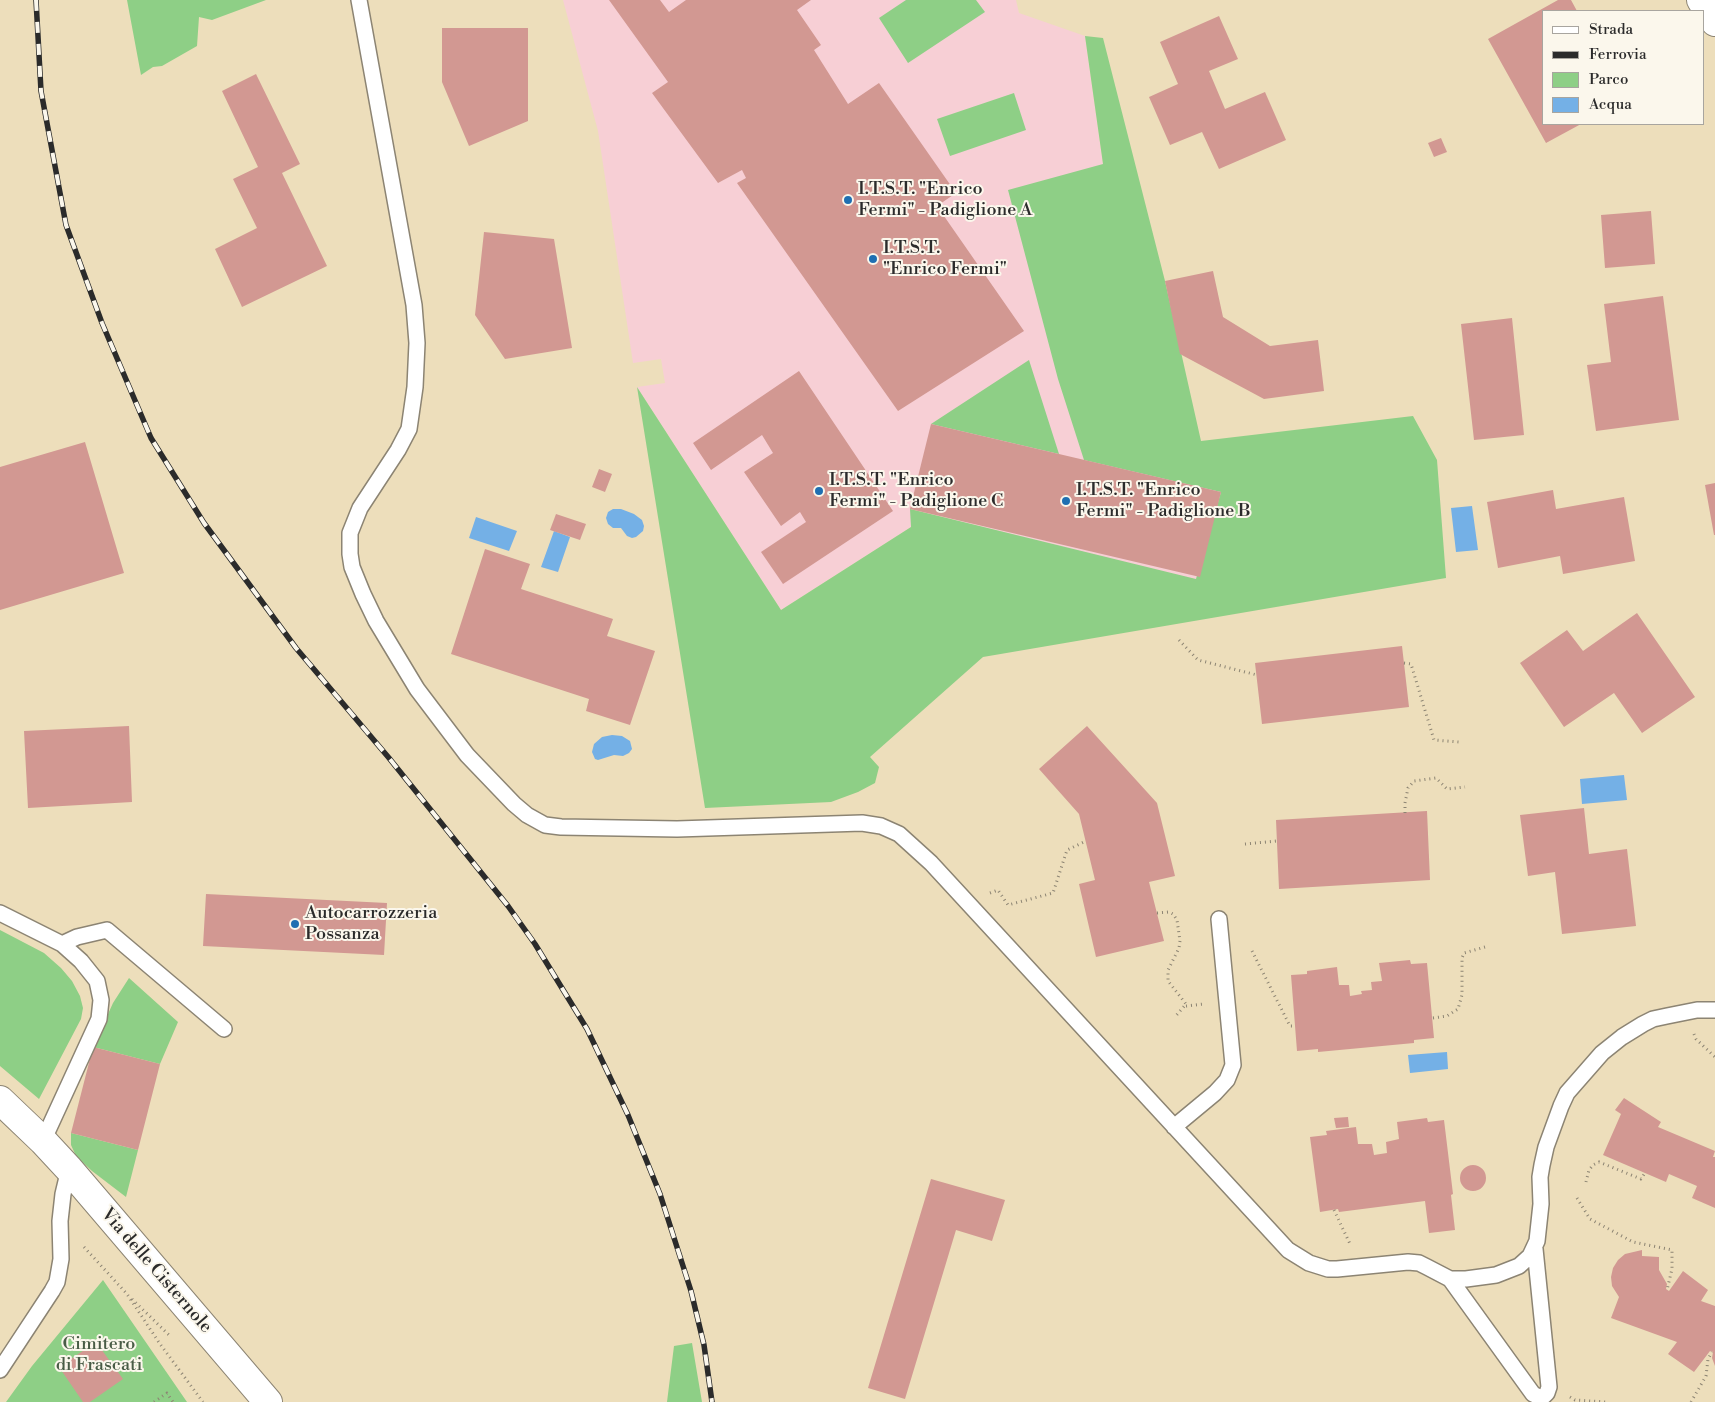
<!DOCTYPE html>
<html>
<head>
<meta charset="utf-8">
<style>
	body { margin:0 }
	#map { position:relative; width:1715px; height:1402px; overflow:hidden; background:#eddebb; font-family:"Libre Bodoni",serif }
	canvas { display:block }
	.legend { position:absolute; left:1542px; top:10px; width:162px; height:115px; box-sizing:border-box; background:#fbf7ec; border:1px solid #a8a59f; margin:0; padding:6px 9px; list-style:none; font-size:15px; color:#2b2b2b }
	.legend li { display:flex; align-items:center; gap:10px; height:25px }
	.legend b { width:25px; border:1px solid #a8a59f }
</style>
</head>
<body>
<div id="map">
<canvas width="1715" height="1402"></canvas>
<ul class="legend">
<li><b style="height:6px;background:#fff"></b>Strada</li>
<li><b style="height:6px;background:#2b2b2b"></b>Ferrovia</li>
<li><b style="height:14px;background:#8ecf86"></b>Parco</li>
<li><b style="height:14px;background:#74b0e6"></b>Acqua</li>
</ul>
</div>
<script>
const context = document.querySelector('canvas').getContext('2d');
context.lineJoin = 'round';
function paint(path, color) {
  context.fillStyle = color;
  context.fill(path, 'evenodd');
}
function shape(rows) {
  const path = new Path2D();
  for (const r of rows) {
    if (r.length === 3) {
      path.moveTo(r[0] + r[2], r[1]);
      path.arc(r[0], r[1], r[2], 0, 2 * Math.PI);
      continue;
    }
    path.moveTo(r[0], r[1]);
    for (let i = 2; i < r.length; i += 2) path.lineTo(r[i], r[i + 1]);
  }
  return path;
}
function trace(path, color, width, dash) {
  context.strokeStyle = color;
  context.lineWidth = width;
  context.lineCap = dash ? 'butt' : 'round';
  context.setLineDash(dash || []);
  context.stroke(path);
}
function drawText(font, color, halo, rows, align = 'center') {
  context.font = font + ' "Libre Bodoni",serif';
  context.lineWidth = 4;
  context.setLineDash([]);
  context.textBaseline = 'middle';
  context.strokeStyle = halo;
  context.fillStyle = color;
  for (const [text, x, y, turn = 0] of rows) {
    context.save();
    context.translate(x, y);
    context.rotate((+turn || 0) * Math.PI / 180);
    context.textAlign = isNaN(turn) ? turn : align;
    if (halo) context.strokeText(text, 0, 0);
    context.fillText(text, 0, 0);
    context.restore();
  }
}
paint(shape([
	[563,0,1016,0,1019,13,1085,36,1103,164,1154,353,1221,492,1196,580,911,509,911,527,781,610,637,387,665,383,661,359,633,363,598,131]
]), '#f7cfd5');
paint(shape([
	[127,0,266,0,212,20,199,17,197,46,162,66,153,67,141,75],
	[906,0,976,0,985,12,908,63,879,18],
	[1085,36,1103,38,1165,281,1201,441,1413,416,1437,460,1446,578,983,657,870,757,879,767,875,783,858,792,831,802,705,808,637,387,781,610,911,527,910,509,1196,579,1221,492,1084,460,1058,379,1008,190,1103,164],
	[1014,93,1026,130,950,156,937,119],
	[1029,360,1059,454,931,424],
	[0,930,44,953,61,968,72,981,80,996,83,1008,81,1019,39,1099,0,1066],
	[129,978,178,1022,160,1064,93,1047,113,1003],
	[71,1133,138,1150,126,1197,92,1171,76,1156,71,1145],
	[103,1280,187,1402,6,1402,32,1366],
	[692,1343,702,1402,667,1402,674,1346]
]), '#8ecf86');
paint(shape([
	[1472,506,1478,550,1456,552,1451,508],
	[613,509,621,509,634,514,642,520,644,526,643,531,636,537,632,538,627,536,621,528,613,528,608,524,606,518,608,512],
	[476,517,517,531,509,551,469,538],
	[554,531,570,537,558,572,541,567],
	[612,735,622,736,630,741,632,749,629,753,623,756,614,755,598,760,595,759,592,752,594,744,602,737],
	[1624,775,1627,800,1582,804,1580,779],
	[1447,1052,1448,1069,1410,1073,1408,1055]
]), '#74b0e6');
paint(shape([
	[609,0,660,0,669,12,686,0,811,0,797,10,821,45,814,50,848,104,879,83,956,193,937,206,1024,331,898,411,737,183,746,178,742,170,718,183,652,93,668,82],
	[1558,0,1571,0,1577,11,1544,11,1544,124,1581,124,1546,143,1488,39],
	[1219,16,1238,59,1209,71,1225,109,1265,92,1286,140,1219,169,1202,132,1170,145,1149,97,1178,84,1160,42],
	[442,28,528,28,528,121,469,146,442,82],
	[256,74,300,164,282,173,327,266,242,307,215,249,257,228,233,179,258,167,222,91],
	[1441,138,1447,152,1434,157,1428,143],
	[1651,211,1655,264,1605,268,1601,215],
	[484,232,554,239,572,348,505,359,475,315],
	[1213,271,1223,317,1270,346,1318,340,1324,391,1264,399,1180,354,1165,281],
	[1663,296,1679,420,1596,431,1587,365,1611,362,1604,304],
	[1512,318,1524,435,1474,440,1461,324],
	[799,371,893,511,783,584,761,552,806,522,800,512,781,526,744,472,773,453,762,435,711,470,693,443],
	[931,424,1221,492,1200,577,910,509],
	[85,442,124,573,0,610,0,467],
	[599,469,612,474,605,492,592,487],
	[1715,483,1715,535,1714,535,1705,485],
	[1553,490,1556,509,1624,497,1635,561,1563,574,1560,556,1498,568,1487,502],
	[556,514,586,524,580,540,550,530],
	[485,549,530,564,521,589,613,619,607,636,655,651,630,725,586,711,589,699,451,654],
	[1637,613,1695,697,1642,733,1614,693,1564,727,1520,663,1567,630,1583,651],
	[1402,646,1409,707,1262,724,1255,663],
	[129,726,132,802,28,808,24,731],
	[1087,726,1157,803,1175,876,1149,882,1164,941,1096,957,1079,884,1095,880,1079,814,1039,769],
	[1584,808,1589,854,1627,849,1636,926,1562,934,1555,872,1528,876,1520,815],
	[1427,811,1430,880,1279,889,1276,820],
	[206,894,387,903,384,955,203,946],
	[1410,960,1411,964,1427,963,1434,1038,1414,1040,1414,1043,1318,1052,1318,1049,1297,1051,1291,975,1307,974,1307,971,1337,967,1339,985,1349,985,1350,996,1362,994,1361,991,1372,990,1371,982,1382,981,1379,963],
	[93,1047,160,1064,138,1150,71,1133],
	[1624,1098,1661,1122,1658,1127,1715,1151,1713,1157,1715,1157,1715,1208,1692,1198,1697,1186,1669,1174,1666,1182,1603,1155,1621,1114,1615,1110],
	[1348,1117,1349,1127,1336,1128,1334,1118],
	[1427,1118,1428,1122,1444,1120,1453,1194,1451,1195,1455,1230,1429,1233,1425,1201,1339,1212,1338,1209,1320,1212,1310,1137,1327,1135,1326,1131,1356,1127,1358,1144,1372,1144,1374,1155,1387,1153,1386,1142,1399,1139,1397,1122],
	[1473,1178,13],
	[931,1179,1005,1200,992,1241,956,1230,905,1399,868,1388],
	[1642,1250,1642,1256,1659,1257,1659,1270,1667,1284,1666,1289,1669,1291,1683,1271,1708,1290,1701,1301,1715,1306,1715,1366,1712,1358,1713,1352,1710,1351,1694,1372,1668,1354,1677,1342,1611,1318,1619,1297,1612,1286,1611,1277,1613,1268,1618,1260,1625,1254],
	[96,1342,123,1379,90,1402,83,1402,59,1367]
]), '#d29892');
const service = shape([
	[359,0,414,305,417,343,415,387,409,429,398,450,360,508,350,533,350,554,352,567,363,594,376,621,417,689,467,755,514,804,527,815,545,825,561,827,677,829,862,823,881,826,899,834,931,863,1288,1250,1309,1263,1328,1269,1337,1269,1408,1262,1419,1263,1427,1267,1450,1279,1466,1279,1496,1275,1519,1266,1530,1256,1537,1241,1541,1204,1540,1177,1542,1165,1546,1147,1561,1106,1567,1093,1602,1053,1622,1037,1643,1024,1653,1019,1667,1016,1697,1010,1715,1010],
	[0,913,62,944,81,961,97,981,101,1000,99,1019,43,1141],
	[62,944,77,937,107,930,224,1029],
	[1174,1127,1215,1093,1227,1080,1233,1065,1219,919],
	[1450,1279,1533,1394,1539,1397,1544,1396,1547,1393,1549,1387,1535,1249],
	[0,1370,52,1291,57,1282,61,1259,60,1221,63,1194,69,1169]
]);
const minor = shape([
	[0,1100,43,1141,69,1169,268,1402]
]);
const tertiary = shape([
	[1701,0,1715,22]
]);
trace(service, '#8c8473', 18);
trace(minor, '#8c8473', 30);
trace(tertiary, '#8c8473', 30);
trace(shape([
	[1179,640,1198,660,1257,675],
	[1404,663,1411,664,1434,740,1459,742],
	[1405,813,1405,803,1408,788,1414,781,1436,778,1447,789,1465,787],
	[1245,844,1277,841],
	[990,893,998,890,1008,905,1053,893,1067,850,1086,841],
	[1157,913,1169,912,1173,914,1177,920,1180,941,1179,948,1168,970,1168,981,1186,1004,1175,1017],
	[1252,951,1290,1026,1295,1026],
	[1186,1006,1204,1004],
	[1433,1018,1447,1016,1458,1009,1462,995,1462,958,1464,953,1485,947],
	[1694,1034,1696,1039,1715,1057],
	[1586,1182,1589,1170,1593,1165,1599,1162,1641,1179,1645,1173],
	[1577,1198,1590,1219,1633,1242,1672,1250,1672,1269,1667,1290],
	[1334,1210,1351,1246],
	[84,1247,127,1294,160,1344,203,1402],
	[132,1299,169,1335],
	[1570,1397,1575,1400,1606,1402],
	[154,1402,167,1393,173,1402],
	[1691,1402,1706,1376,1708,1359,1712,1352]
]), '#8c8473', 3, [1, 4]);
trace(service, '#fff', 15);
trace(minor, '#fff', 28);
trace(tertiary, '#fff', 28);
const rail = shape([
	[36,0,41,91,66,225,102,323,151,438,204,523,296,648,389,758,508,906,535,944,587,1029,628,1115,660,1194,691,1291,704,1345,712,1402]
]);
trace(rail, '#2b2b2b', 5.5);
trace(rail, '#fbf7ec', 4, [11]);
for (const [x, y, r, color] of [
	[848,200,5,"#1f6fb2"],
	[873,259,5,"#1f6fb2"],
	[819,491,5,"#1f6fb2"],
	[1066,501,5,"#1f6fb2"],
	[295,924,5,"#1f6fb2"]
]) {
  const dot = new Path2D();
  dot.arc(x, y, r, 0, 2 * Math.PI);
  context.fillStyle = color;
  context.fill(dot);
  trace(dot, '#fbf7ec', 2);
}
drawText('18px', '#2b2b2b', '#fbf7ec', [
	["I.T.S.T. \"Enrico",858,190],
	["Fermi\" - Padiglione A",858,211],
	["I.T.S.T.",883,249],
	["\"Enrico Fermi\"",883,270],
	["I.T.S.T. \"Enrico",829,481],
	["Fermi\" - Padiglione C",829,502],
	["I.T.S.T. \"Enrico",1076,491],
	["Fermi\" - Padiglione B",1076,512],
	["Autocarrozzeria",305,914],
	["Possanza",305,935]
], 'left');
drawText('18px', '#2b2b2b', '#fbf7ec', [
	["Via delle Cisternole",156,1271,49]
]);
drawText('18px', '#495c46', '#fbf7ec', [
	["Cimitero",99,1345],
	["di Frascati",99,1366]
]);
</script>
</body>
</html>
